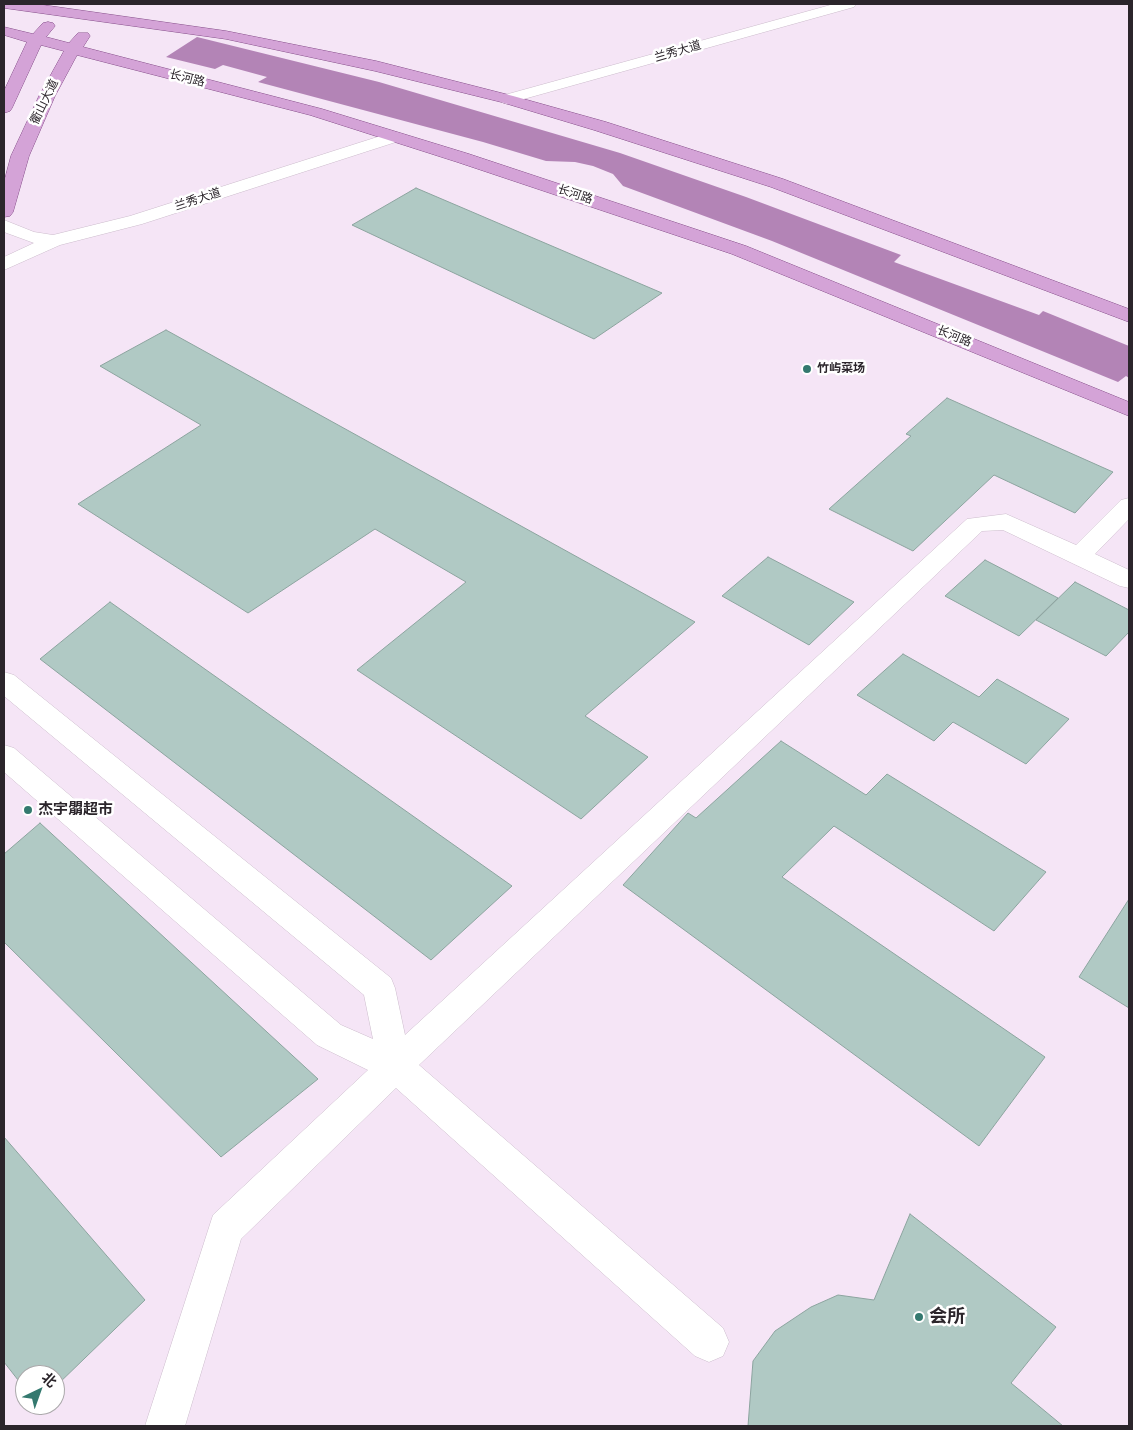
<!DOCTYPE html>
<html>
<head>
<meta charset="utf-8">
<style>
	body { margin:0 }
	#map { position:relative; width:1133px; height:1430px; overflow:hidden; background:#f5e5f6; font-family:Poppins,"Noto Sans SC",sans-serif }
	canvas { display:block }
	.frame { position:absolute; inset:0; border:5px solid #2b252b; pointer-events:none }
	.north { position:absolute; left:15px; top:1365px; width:50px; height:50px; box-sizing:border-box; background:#fff; border:1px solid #aaa8aa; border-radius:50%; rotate:42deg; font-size:14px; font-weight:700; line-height:20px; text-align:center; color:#2b252b }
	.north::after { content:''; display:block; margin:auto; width:18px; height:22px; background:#34796f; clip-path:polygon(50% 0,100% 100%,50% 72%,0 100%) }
</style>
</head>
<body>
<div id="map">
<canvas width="1133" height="1430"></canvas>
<div class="frame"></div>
<div class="north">北</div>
</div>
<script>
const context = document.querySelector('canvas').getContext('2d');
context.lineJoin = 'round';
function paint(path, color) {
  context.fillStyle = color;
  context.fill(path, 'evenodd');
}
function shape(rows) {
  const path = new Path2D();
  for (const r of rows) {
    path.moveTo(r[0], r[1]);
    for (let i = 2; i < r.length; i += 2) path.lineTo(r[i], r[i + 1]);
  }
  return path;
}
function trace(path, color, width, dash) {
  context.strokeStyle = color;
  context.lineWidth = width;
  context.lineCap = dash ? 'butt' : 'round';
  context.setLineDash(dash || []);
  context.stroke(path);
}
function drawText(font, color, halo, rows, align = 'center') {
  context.font = font + ' Poppins,"Noto Sans SC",sans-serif';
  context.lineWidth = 5;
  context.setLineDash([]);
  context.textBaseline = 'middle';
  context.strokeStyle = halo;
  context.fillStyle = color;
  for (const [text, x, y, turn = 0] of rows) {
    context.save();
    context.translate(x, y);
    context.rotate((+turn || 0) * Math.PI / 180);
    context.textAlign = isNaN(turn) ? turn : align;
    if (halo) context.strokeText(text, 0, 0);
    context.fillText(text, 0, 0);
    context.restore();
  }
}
paint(shape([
	[197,37,379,82,620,153,746,197,901,255,894,262,1039,315,1043,311,1129,346,1129,378,1126,376,1118,382,772,241,623,186,613,174,593,166,575,162,546,161,483,142,258,82,267,77,223,65,215,69,166,57]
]), '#b384b6');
const building = shape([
	[416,188,662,293,594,339,352,225,416,188],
	[166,330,695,622,585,716,648,757,581,819,357,670,466,582,375,529,248,613,78,504,201,425,100,366,166,330],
	[947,398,1113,472,1075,513,994,475,913,551,829,509,911,436,906,434,947,398],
	[768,557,854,602,809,645,722,596,768,557],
	[985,560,1058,598,1019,636,945,596,985,560],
	[1075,582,1129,610,1129,632,1106,656,1036,620,1075,582],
	[110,602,512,886,431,960,40,659,110,602],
	[903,654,979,697,997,679,1069,719,1026,764,953,722,934,741,857,695,903,654],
	[781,741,866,795,887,774,1046,872,994,931,834,826,782,877,1045,1057,979,1146,623,885,688,813,696,818,781,741],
	[40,823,318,1079,221,1157,4,942,4,854,40,823],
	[1129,899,1129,1008,1079,977,1129,899],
	[4,1137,145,1300,55,1387,55,1375,25,1375,25,1389,4,1362,4,1137],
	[910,1214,1056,1327,1011,1383,1063,1426,748,1426,753,1361,775,1331,811,1307,838,1295,874,1300,910,1214]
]);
paint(building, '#b0c9c4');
trace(building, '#8ca49f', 1);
const minor = shape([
	[834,4,856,4,854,7,513,102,507,104,501,102,499,99,501,96,834,4],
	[393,132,399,133,401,137,399,141,142,224,60,245,4,270,4,257,34,243,4,232,4,220,34,232,53,235,130,216,393,132],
	[1129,498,1129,519,1095,554,1129,570,1129,588,1120,586,1003,530,982,531,419,1065,723,1328,729,1342,723,1356,709,1362,695,1356,396,1088,241,1239,185,1426,145,1426,213,1215,368,1070,317,1045,4,772,4,745,14,748,341,1025,373,1039,364,995,4,696,4,672,14,675,391,978,395,988,405,1035,967,519,1006,514,1076,545,1121,500,1129,498]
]);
const major = shape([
	[4,4,36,4,226,31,376,61,513,96,606,122,783,179,1129,309,1129,322,771,187,594,130,501,102,375,71,226,39,4,8,4,4],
	[48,22,53,23,55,26,46,37,69,43,78,33,88,33,90,36,83,47,322,109,469,154,746,246,1129,402,1129,416,732,254,457,162,310,115,77,55,55,96,29,156,13,212,10,216,4,217,4,182,11,156,39,96,64,51,41,45,12,108,10,111,4,113,4,91,27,42,4,35,4,27,33,34,43,23,48,22]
]);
trace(minor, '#ccbccc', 1);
trace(major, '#864f8a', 1);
paint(minor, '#fff');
paint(major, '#d4a3d7');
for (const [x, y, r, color] of [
	[807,369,5,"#34796f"],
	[28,810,5,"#34796f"],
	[919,1317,5,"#34796f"]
]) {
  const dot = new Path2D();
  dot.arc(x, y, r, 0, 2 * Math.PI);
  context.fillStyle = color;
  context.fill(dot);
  trace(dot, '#fff', 2);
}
drawText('12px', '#2b252b', '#fff', [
	["兰秀大道",678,52,-16],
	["长河路",187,79,14],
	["衢山大道",45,102,-64],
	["长河路",575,195,18],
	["兰秀大道",198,200,-18],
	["长河路",954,337,22]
]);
drawText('bold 12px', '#2b252b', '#fff', [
	["竹屿菜场",817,369]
], 'left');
drawText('bold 15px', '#2b252b', '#fff', [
	["杰宇朤超市",38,810]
], 'left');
drawText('bold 18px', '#2b252b', '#fff', [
	["会所",929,1317]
], 'left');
</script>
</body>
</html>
